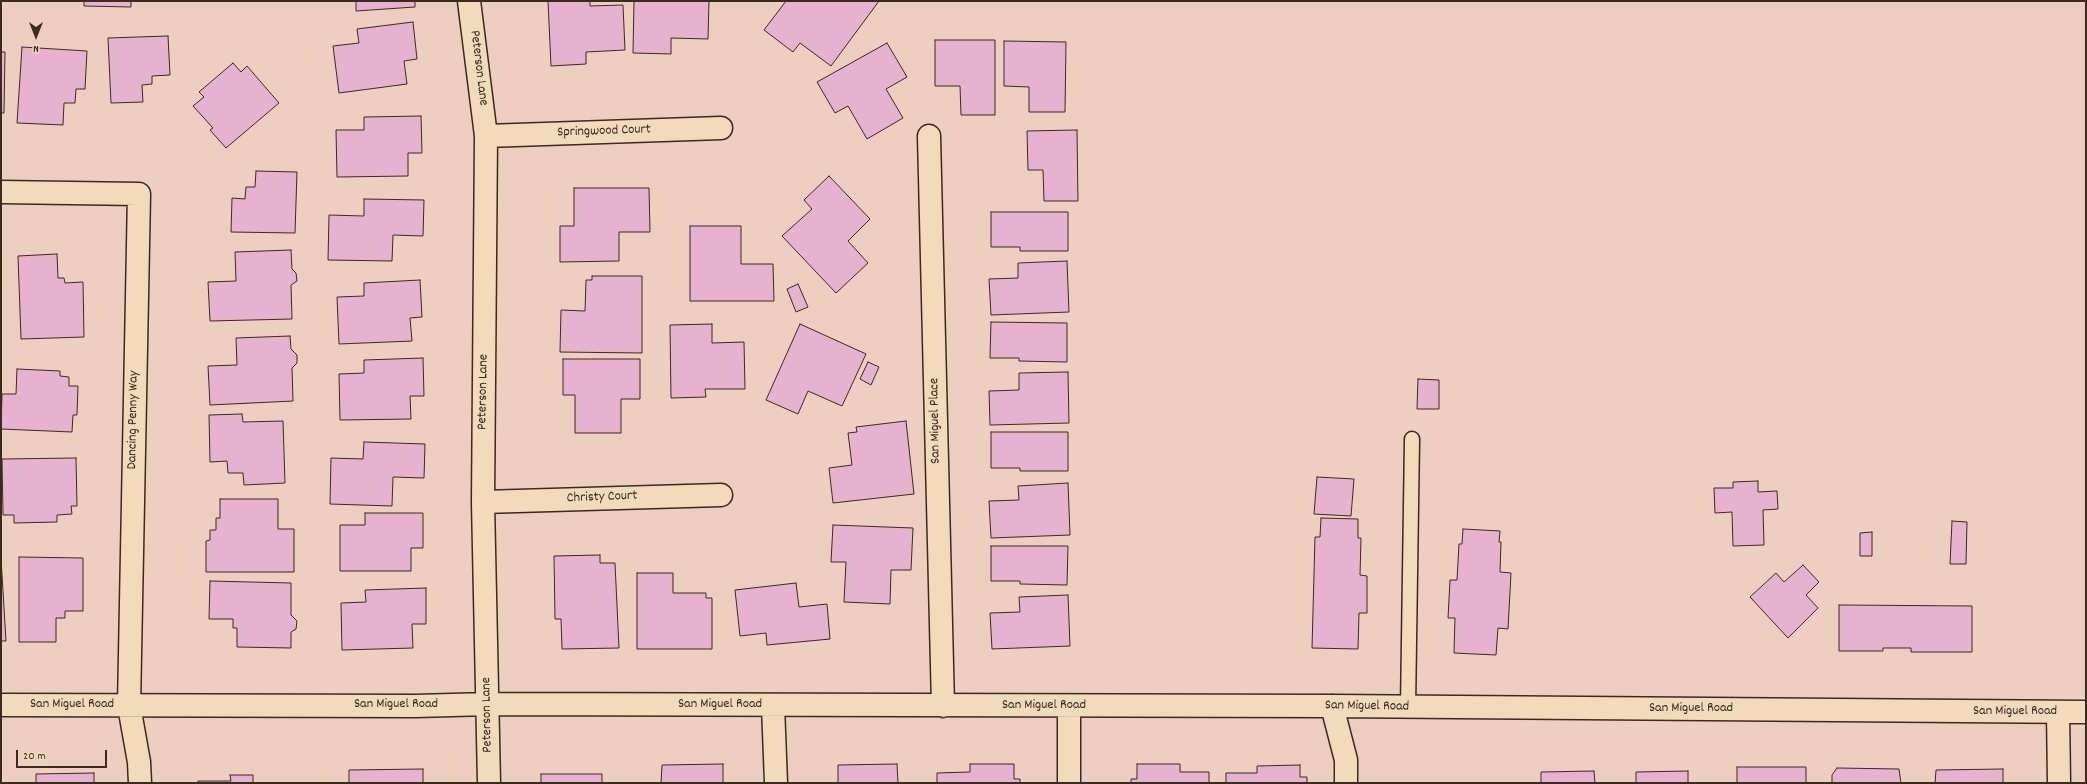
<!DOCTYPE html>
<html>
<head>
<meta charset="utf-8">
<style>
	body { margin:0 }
	#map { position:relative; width:2087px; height:784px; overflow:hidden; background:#eecec1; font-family:Dekko,sans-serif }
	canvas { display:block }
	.frame { position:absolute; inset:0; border:2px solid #3b2a1e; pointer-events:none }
	.north { position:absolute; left:16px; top:16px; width:40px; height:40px; -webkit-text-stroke:3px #f2daba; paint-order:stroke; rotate:180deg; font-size:11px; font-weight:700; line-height:16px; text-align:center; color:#3b2a1e }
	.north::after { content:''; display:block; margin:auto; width:14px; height:18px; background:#3b2a1e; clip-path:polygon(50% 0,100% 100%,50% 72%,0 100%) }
	.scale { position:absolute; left:16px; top:750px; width:91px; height:18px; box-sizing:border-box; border:2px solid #3b2a1e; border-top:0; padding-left:5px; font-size:12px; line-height:14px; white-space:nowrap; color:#3b2a1e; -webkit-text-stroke:3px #f2daba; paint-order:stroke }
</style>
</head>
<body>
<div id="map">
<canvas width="2087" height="784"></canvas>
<div class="frame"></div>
<div class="north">N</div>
<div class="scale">20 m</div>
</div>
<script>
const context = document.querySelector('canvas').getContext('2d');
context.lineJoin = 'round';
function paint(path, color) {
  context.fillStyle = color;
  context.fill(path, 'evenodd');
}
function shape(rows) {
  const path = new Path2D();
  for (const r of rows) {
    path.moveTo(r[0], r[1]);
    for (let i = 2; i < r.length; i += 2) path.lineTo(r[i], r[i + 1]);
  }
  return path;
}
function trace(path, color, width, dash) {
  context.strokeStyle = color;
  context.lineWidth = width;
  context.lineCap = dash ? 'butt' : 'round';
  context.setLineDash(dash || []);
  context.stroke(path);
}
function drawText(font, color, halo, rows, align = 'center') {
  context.font = font + ' Dekko,sans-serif';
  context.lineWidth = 3;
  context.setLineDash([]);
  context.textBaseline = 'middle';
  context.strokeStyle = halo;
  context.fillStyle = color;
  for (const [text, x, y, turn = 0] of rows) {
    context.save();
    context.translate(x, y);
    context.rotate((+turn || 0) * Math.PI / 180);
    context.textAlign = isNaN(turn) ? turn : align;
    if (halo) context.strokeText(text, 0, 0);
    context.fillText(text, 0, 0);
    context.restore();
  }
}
const building = shape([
	[84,1,131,1,131,7,84,6,84,1],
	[356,1,415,1,415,7,356,11,356,1],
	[548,1,590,1,590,6,623,5,625,50,586,52,586,64,551,66,548,1],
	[634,1,709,1,708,39,671,38,671,54,633,53,634,1],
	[786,1,879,1,831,66,800,43,793,52,764,30,786,1],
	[413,22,417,59,404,61,407,84,339,93,333,46,359,43,357,29,413,22],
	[168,36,170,75,152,76,152,84,142,85,143,102,111,103,108,38,168,36],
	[935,40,995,40,995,115,961,115,960,86,935,86,935,40],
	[1004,41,1066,42,1065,112,1029,112,1029,87,1004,86,1004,41],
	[887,43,907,77,886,89,903,118,867,139,848,106,835,113,817,82,887,43],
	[22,47,87,51,85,89,76,89,75,103,64,103,63,125,17,123,22,47],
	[1,52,5,52,4,113,1,113,1,52],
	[233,63,241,72,247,66,279,103,226,148,210,130,213,128,193,106,204,97,199,92,233,63],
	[421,116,422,153,408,153,408,176,337,177,336,130,364,130,364,117,421,116],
	[1077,130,1078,201,1044,201,1043,170,1028,170,1027,131,1077,130],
	[256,171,297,172,295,233,231,232,232,198,245,199,246,187,255,187,256,171],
	[829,176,870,219,848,241,868,263,836,293,782,236,812,209,804,200,829,176],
	[574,188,649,188,650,232,619,232,619,261,560,262,560,226,574,226,574,188],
	[364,199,424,200,423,236,393,235,392,261,328,260,329,215,364,216,364,199],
	[991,212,1068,212,1068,251,1020,251,1020,247,991,247,991,212],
	[690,226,741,226,741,264,773,264,774,301,690,301,690,226],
	[291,250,292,269,296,273,297,281,291,285,292,319,210,321,208,282,236,281,235,252,291,250],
	[57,254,58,278,64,278,65,283,83,282,84,337,21,339,18,256,57,254],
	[1067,261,1069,312,991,315,989,279,1018,278,1018,263,1067,261],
	[592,276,642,276,642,353,560,352,561,310,585,311,586,280,592,280,592,276],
	[420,280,422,317,410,318,412,341,339,344,337,297,364,296,364,283,420,280],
	[798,284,808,307,796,312,787,289,798,284],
	[991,322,1067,323,1067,362,1019,361,1019,358,990,358,991,322],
	[712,324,712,343,744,342,745,389,705,389,706,397,671,398,670,325,712,324],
	[800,324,866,354,842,406,808,391,798,414,766,400,800,324],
	[290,336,291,349,297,355,297,363,292,368,293,401,210,405,208,366,237,365,236,338,290,336],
	[423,358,424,396,410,396,411,419,340,420,339,374,364,373,364,360,423,358],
	[563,359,640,359,640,399,621,399,621,433,575,433,575,395,563,395,563,359],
	[868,362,879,367,871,385,860,379,868,362],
	[17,369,60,371,60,376,69,377,69,386,78,386,77,415,73,415,72,432,1,429,2,394,16,394,17,369],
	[1068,372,1069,423,990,425,989,391,1019,390,1019,373,1068,372],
	[1418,379,1439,380,1439,409,1417,409,1418,379],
	[242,414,243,422,283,421,285,483,244,485,243,473,228,473,227,461,210,462,209,415,242,414],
	[906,421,914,494,833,503,829,468,852,465,848,433,857,432,856,427,906,421],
	[991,432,1068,432,1068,471,1020,471,1020,468,991,468,991,432],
	[364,442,425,444,424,478,393,477,392,506,330,504,331,458,363,459,364,442],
	[76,458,77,506,71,506,72,514,57,515,57,522,14,523,14,515,3,515,2,459,76,458],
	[1317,477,1354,479,1351,516,1314,514,1317,477],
	[1758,481,1758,492,1777,491,1778,509,1763,510,1764,545,1733,546,1732,512,1715,513,1714,488,1733,488,1733,482,1758,481],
	[1068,483,1070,535,991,538,989,501,1019,500,1018,486,1068,483],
	[220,499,278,499,278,529,294,529,294,572,206,572,206,541,210,540,210,530,216,530,216,518,220,518,220,499],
	[365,513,423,513,423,548,411,548,411,571,340,571,340,525,365,525,365,513],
	[1321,518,1358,519,1358,538,1361,538,1360,575,1367,576,1367,613,1359,613,1358,649,1312,648,1315,537,1320,537,1321,518],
	[1952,521,1967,522,1966,564,1950,564,1952,521],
	[833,525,913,528,911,570,891,570,890,604,844,602,846,562,831,562,833,525],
	[1463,529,1500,531,1499,542,1501,542,1500,572,1511,573,1508,629,1498,628,1496,655,1454,653,1455,618,1448,618,1450,580,1457,580,1459,544,1462,544,1463,529],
	[1872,532,1872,556,1860,556,1860,533,1872,532],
	[991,546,1068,546,1067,585,1020,584,1020,581,991,581,991,546],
	[600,555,600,563,615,563,619,648,562,649,561,619,555,619,554,556,600,555],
	[19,557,83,558,83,611,65,611,65,618,56,618,56,642,19,642,19,557],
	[1,558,6,641,1,641,1,558],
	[1803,565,1819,582,1806,595,1818,608,1788,638,1750,597,1776,573,1784,582,1803,565],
	[637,573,673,573,673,593,706,593,706,598,712,598,712,649,637,649,637,573],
	[210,581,291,583,291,615,297,621,296,629,291,632,291,648,237,647,237,628,233,628,233,619,209,619,210,581],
	[796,583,799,607,827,604,830,639,767,645,766,633,740,636,735,590,796,583],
	[426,588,426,624,412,624,413,648,342,650,341,603,366,602,365,590,426,588],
	[1068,595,1070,646,992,649,990,613,1020,612,1019,597,1068,595],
	[1839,605,1972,606,1972,652,1911,652,1911,648,1883,648,1883,651,1839,651,1839,605],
	[723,764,723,783,661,783,662,765,723,764],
	[897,764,898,783,838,783,838,765,897,764],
	[970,764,1014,764,1014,779,1020,779,1020,783,937,783,937,773,970,772,970,764],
	[1137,764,1180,764,1180,772,1209,772,1209,783,1131,783,1131,779,1137,779,1137,764],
	[1300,765,1300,777,1307,777,1307,783,1226,783,1226,773,1257,773,1257,766,1300,765],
	[1737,767,1806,767,1806,783,1737,783,1737,767],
	[1837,768,1899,769,1901,783,1832,783,1832,775,1837,768],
	[423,769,423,783,349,783,349,770,423,769],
	[2003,769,2003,783,1935,783,1936,770,2003,769],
	[1594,771,1595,783,1541,783,1541,772,1594,771],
	[1688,771,1688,783,1636,783,1636,772,1688,771],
	[94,773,94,783,36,783,36,774,94,773],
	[541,774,602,774,602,783,541,783,541,774],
	[230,775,253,775,253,783,198,783,198,781,231,781,230,775]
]);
paint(building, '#e5b2d0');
trace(building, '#3b2a1e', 1);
const lane = shape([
	[1408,708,1412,439]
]);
const street = shape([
	[469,1,486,136,483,502,489,783],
	[486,136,721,128],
	[929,136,943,706],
	[1,192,139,194,129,706,139,762,140,783],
	[483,502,721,495],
	[1,705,415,706,489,704,1332,706,2086,712],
	[773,706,776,783],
	[1069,706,1069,783],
	[1332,706,1346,760,1346,783],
	[2058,712,2059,783]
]);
trace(lane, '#3b2a1e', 17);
trace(street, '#3b2a1e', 25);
trace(lane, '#f2daba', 14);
trace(street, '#f2daba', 22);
drawText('14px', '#3b2a1e', '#f2daba', [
	["Peterson Lane",478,68,83],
	["Springwood Court",604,132,-2],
	["Peterson Lane",484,392,-89],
	["Dancing Penny Way",134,420,-89],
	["San Miguel Place",936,421,-91],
	["Christy Court",602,498,-2],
	["San Miguel Road",72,705],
	["San Miguel Road",396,705],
	["San Miguel Road",720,705],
	["San Miguel Road",1044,706],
	["San Miguel Road",1367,707,1],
	["San Miguel Road",1691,709],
	["San Miguel Road",2015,712],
	["Peterson Lane",488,715,-91]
]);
</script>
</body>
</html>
